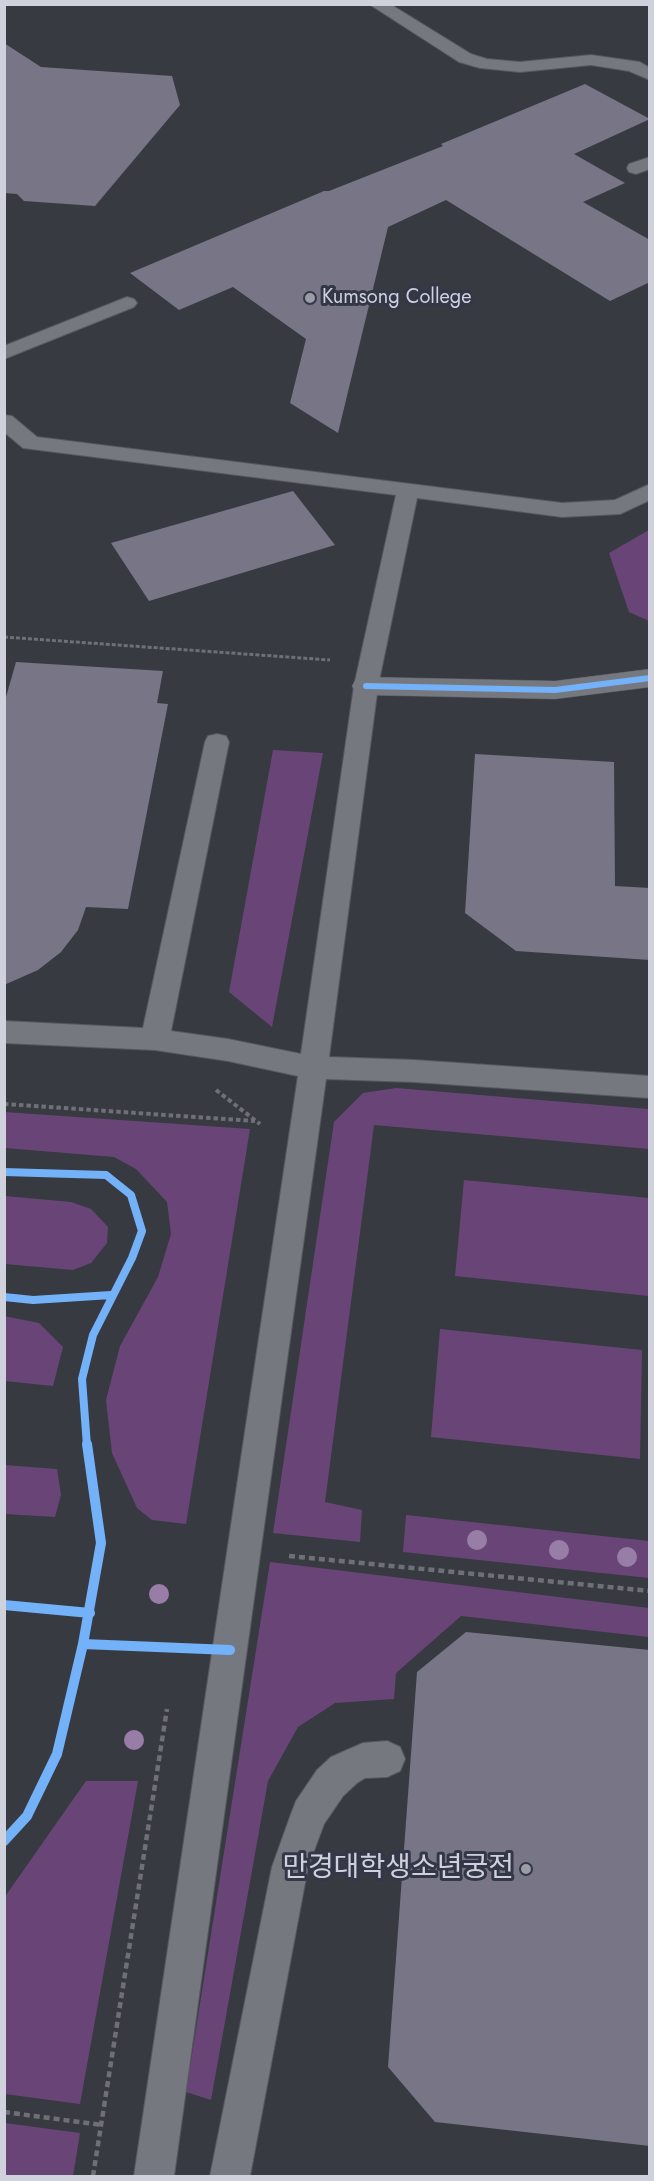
<!DOCTYPE html>
<html>
<head>
<meta charset="utf-8">
<style>
	body { margin:0 }
	#map { position:relative; width:654px; height:2181px; overflow:hidden; background:#383a42; font-family:Jost,sans-serif }
	canvas { display:block }
	.frame { position:absolute; inset:0; border:6px solid #cfd2dc; pointer-events:none }
</style>
</head>
<body>
<div id="map">
<canvas width="654" height="2181"></canvas>
<div class="frame"></div>
</div>
<script>
const context = document.querySelector('canvas').getContext('2d');
context.lineJoin = 'round';
function paint(path, color) {
  context.fillStyle = color;
  context.fill(path, 'evenodd');
}
function shape(rows) {
  const path = new Path2D();
  for (const r of rows) {
    path.moveTo(r[0], r[1]);
    for (let i = 2; i < r.length; i += 2) path.lineTo(r[i], r[i + 1]);
  }
  return path;
}
function trace(path, color, width, dash) {
  context.strokeStyle = color;
  context.lineWidth = width;
  context.lineCap = dash ? 'butt' : 'round';
  context.setLineDash(dash || []);
  context.stroke(path);
}
function drawText(font, color, halo, rows, align = 'center') {
  context.font = font + ' Jost,"Noto Sans KR",sans-serif';
  context.lineWidth = 6;
  context.setLineDash([]);
  context.textBaseline = 'middle';
  context.strokeStyle = halo;
  context.fillStyle = color;
  for (const [text, x, y, turn = 0] of rows) {
    context.save();
    context.translate(x, y);
    context.rotate((+turn || 0) * Math.PI / 180);
    context.textAlign = isNaN(turn) ? turn : align;
    if (halo) context.strokeText(text, 0, 0);
    context.fillText(text, 0, 0);
    context.restore();
  }
}
paint(shape([
	[649,530,649,621,629,612,609,553],
	[273,750,323,753,272,1027,229,992],
	[396,1088,649,1109,649,1149,374,1125,325,1502,362,1510,360,1542,273,1533,334,1122,363,1093],
	[4,1112,250,1129,186,1524,152,1520,137,1508,112,1453,106,1400,120,1346,158,1277,171,1234,167,1202,136,1169,114,1157,5,1148],
	[464,1180,649,1198,649,1296,455,1276],
	[5,1196,71,1202,91,1209,108,1227,107,1243,91,1263,73,1270,5,1264],
	[4,1316,39,1323,63,1347,53,1386,5,1381],
	[440,1329,642,1350,640,1459,431,1437],
	[4,1465,57,1469,61,1495,55,1517,5,1514],
	[406,1515,649,1541,649,1578,403,1552],
	[270,1562,649,1608,649,1637,461,1616,396,1673,394,1699,335,1703,298,1727,268,1781,211,2100,186,2092],
	[86,1781,138,1781,80,2104,5,2094,4,1898],
	[5,2123,80,2133,73,2176,5,2176]
]), '#684576');
paint(shape([
	[4,43,41,67,172,76,180,105,95,206,24,201,17,194,4,193],
	[585,84,650,119,574,154,625,183,583,202,650,240,650,282,610,301,446,200,388,227,338,433,290,403,306,339,233,287,179,310,130,273,324,191,329,191,443,146,441,144],
	[293,491,335,545,149,601,111,543],
	[16,662,163,671,157,703,168,704,128,909,86,907,78,930,61,952,38,970,4,985,4,704],
	[475,754,614,762,615,886,650,888,650,960,516,951,465,913],
	[466,1632,650,1650,650,2146,435,2122,388,2067,417,1672]
]), '#777586');
const service = shape([
	[369,4,390,4,471,54,487,59,520,62,591,55,640,62,650,68,650,80,629,71,591,65,520,72,480,68,459,62,369,4],
	[650,157,650,169,636,174,629,172,627,168,629,164,650,157],
	[127,297,134,299,137,303,134,307,4,359,4,346,127,297],
	[4,415,12,416,37,437,562,503,615,500,650,484,650,500,620,514,562,517,417,498,378,686,329,1057,414,1060,650,1076,650,1098,414,1082,326,1079,174,2176,134,2176,298,1076,228,1061,155,1050,4,1043,4,1021,143,1028,205,742,208,736,217,734,226,736,229,742,171,1031,228,1039,301,1054,354,686,396,495,31,449,23,448,4,432,4,415],
	[387,1741,400,1747,405,1759,400,1771,387,1777,365,1778,357,1783,343,1796,324,1824,308,1867,250,2176,210,2176,272,1867,291,1814,296,1801,317,1770,331,1757,363,1743,387,1741]
]);
const minor = shape([
	[650,669,650,687,555,699,366,695,356,693,352,686,356,679,366,677,555,681,650,669]
]);
trace(service, '#56585f', 2);
trace(minor, '#56585f', 1);
trace(shape([
	[4,637,330,660]
]), '#6e7076', 3, [4, 2]);
trace(shape([
	[216,1090,260,1124],
	[4,1104,255,1121]
]), '#6e7076', 4, [4.5, 3]);
trace(shape([
	[289,1556,650,1591],
	[4,2112,102,2125],
	[93,2176,167,1709]
]), '#6e7076', 4.5, [6, 4]);
paint(service, '#76787f');
paint(minor, '#76787f');
trace(shape([
	[366,686,555,690,650,678]
]), '#73b2f8', 6);
trace(shape([
	[4,1172,106,1175,131,1195,142,1231,132,1258,93,1335,82,1379,87,1446],
	[4,1297,33,1300,111,1295]
]), '#73b2f8', 8);
trace(shape([
	[4,1605,90,1613],
	[83,1644,101,1543,87,1444],
	[4,1841,27,1816,57,1754,83,1644,230,1650]
]), '#73b2f8', 10);
context.fillStyle = '#987ea7';
for (const [x, y] of [
	[477,1540],
	[559,1550],
	[627,1557],
	[159,1594],
	[134,1740]
]) {
  context.beginPath();
  context.arc(x, y, 10, 0, 2 * Math.PI);
  context.fill();
}
for (const [x, y, r, color] of [
	[310,298,6,"#9a9da6"],
	[526,1869,6,"#9a9da6"]
]) {
  const dot = new Path2D();
  dot.arc(x, y, r, 0, 2 * Math.PI);
  context.fillStyle = color;
  context.fill(dot);
  trace(dot, '#333747', 2);
}
drawText('20px', '#cfd2dc', '#333747', [
	["Kumsong College",322,298]
], 'left');
drawText('28px', '#cfd2dc', '#333747', [
	["만경대학생소년궁전",514,1869]
], 'right');
</script>
</body>
</html>
